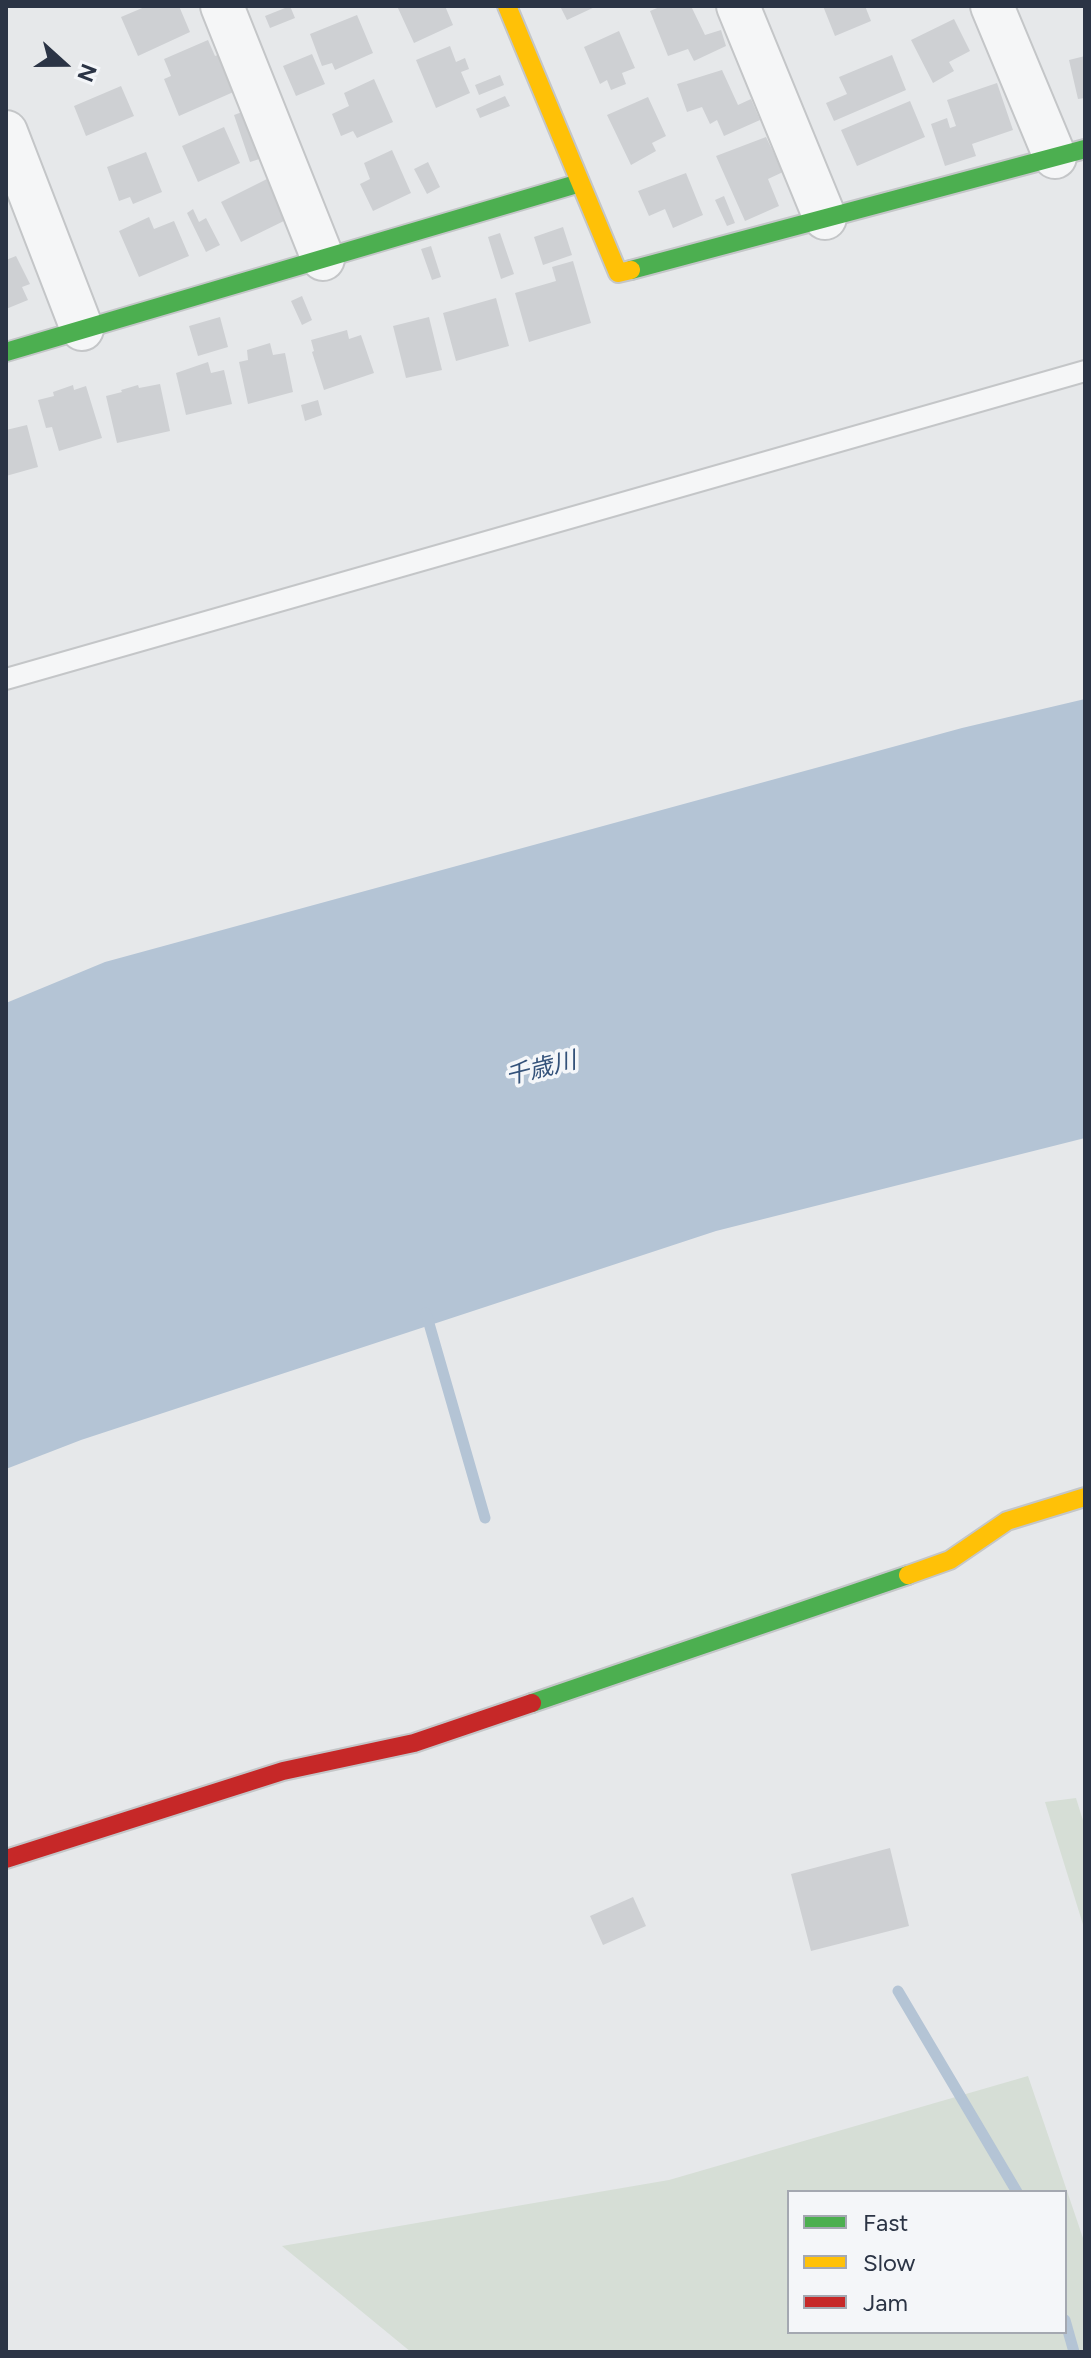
<!DOCTYPE html>
<html>
<head>
<meta charset="utf-8">
<style>
	body { margin:0 }
	#map { position:relative; width:1091px; height:2358px; overflow:hidden; background:#e6e8ea; font-family:Figtree,sans-serif }
	canvas { display:block }
	.frame { position:absolute; inset:0; border:8px solid #2b3445; pointer-events:none }
	.legend { position:absolute; left:787px; top:2190px; width:280px; height:144px; box-sizing:border-box; background:#f4f6f9; border:2px solid #a4a8b1; margin:0; padding:10px 14px; list-style:none; font-size:24px; color:#2b3445 }
	.legend li { display:flex; align-items:center; gap:16px; height:40px }
	.legend b { width:40px; border:2px solid #a4a8b1 }
	.north { position:absolute; left:24px; top:24px; width:80px; height:80px; -webkit-text-stroke:6px #f4f6f9; paint-order:stroke; rotate:111deg; font-size:22px; font-weight:700; line-height:32px; text-align:center; color:#2b3445 }
	.north::after { content:''; display:block; margin:auto; width:28px; height:36px; background:#2b3445; clip-path:polygon(50% 0,100% 100%,50% 72%,0 100%) }
</style>
</head>
<body>
<div id="map">
<canvas width="1091" height="2358"></canvas>
<div class="frame"></div>
<ul class="legend">
<li><b style="height:10px;background:#4caf50"></b>Fast</li>
<li><b style="height:10px;background:#ffc107"></b>Slow</li>
<li><b style="height:10px;background:#c62828"></b>Jam</li>
</ul>
<div class="north">N</div>
</div>
<script>
const context = document.querySelector('canvas').getContext('2d');
context.lineJoin = 'round';
function paint(path, color) {
  context.fillStyle = color;
  context.fill(path, 'evenodd');
}
function shape(rows) {
  const path = new Path2D();
  for (const r of rows) {
    path.moveTo(r[0], r[1]);
    for (let i = 2; i < r.length; i += 2) path.lineTo(r[i], r[i + 1]);
  }
  return path;
}
function trace(path, color, width, dash) {
  context.strokeStyle = color;
  context.lineWidth = width;
  context.lineCap = dash ? 'butt' : 'round';
  context.setLineDash(dash || []);
  context.stroke(path);
}
function drawText(font, color, halo, rows, align = 'center') {
  context.font = font + ' Figtree,"Noto Sans JP",sans-serif';
  context.lineWidth = 7;
  context.setLineDash([]);
  context.textBaseline = 'middle';
  context.strokeStyle = halo;
  context.fillStyle = color;
  for (const [text, x, y, turn = 0] of rows) {
    context.save();
    context.translate(x, y);
    context.rotate((+turn || 0) * Math.PI / 180);
    context.textAlign = isNaN(turn) ? turn : align;
    if (halo) context.strokeText(text, 0, 0);
    context.fillText(text, 0, 0);
    context.restore();
  }
}
paint(shape([
	[1076,1798,1085,1827,1085,1931,1045,1802],
	[1028,2076,1085,2244,1085,2352,411,2352,282,2246,669,2180],
	[789,2192,1065,2192,1065,2332,789,2332]
]), '#d6ded6');
paint(shape([
	[1085,699,1085,1138,716,1231,81,1440,6,1469,6,1003,105,962,962,728]
]), '#b4c4d5');
trace(shape([
	[426,1313,485,1518],
	[898,1991,1017,2192],
	[1065,2320,1074,2352]
]), '#b4c4d5', 11);
paint(shape([
	[147,6,179,6,190,32,138,56,121,17],
	[290,6,295,18,270,28,265,16],
	[397,6,445,6,453,25,414,43],
	[560,6,597,6,567,20],
	[662,6,691,6,705,35,721,30,726,46,694,61,688,49,668,56,650,11],
	[823,6,865,6,871,21,835,36],
	[357,15,373,53,335,70,332,63,322,66,310,34],
	[954,19,970,51,949,62,954,71,933,83,911,40],
	[619,31,635,68,622,73,626,84,611,90,607,80,600,84,584,47],
	[208,40,215,56,223,53,238,90,179,116,164,79,171,76,164,59],
	[450,46,456,62,465,58,469,69,461,72,470,93,436,108,416,60],
	[312,54,325,84,296,96,283,66],
	[892,55,906,90,834,121,826,103,847,94,839,77],
	[1085,56,1085,98,1078,99,1069,60],
	[722,70,738,105,751,99,760,120,724,136,717,120,710,124,702,107,687,112,677,84],
	[500,75,504,85,479,95,475,85],
	[374,79,393,122,357,138,353,131,341,136,332,114,349,106,344,93],
	[997,83,1013,130,972,144,976,156,945,166,931,124,947,118,950,128,956,126,947,100],
	[121,86,134,116,86,136,74,106],
	[505,96,510,106,480,118,476,109],
	[648,97,666,136,652,143,656,151,631,165,607,115],
	[910,101,925,137,857,166,841,130],
	[253,108,269,156,250,162,234,115],
	[224,127,240,163,198,182,182,146],
	[766,137,783,172,768,179,779,206,745,221,716,156],
	[392,150,411,193,373,211,360,184,370,179,364,163],
	[146,152,162,192,133,204,130,197,119,201,107,167],
	[428,162,440,187,427,194,414,169],
	[686,173,703,215,673,228,665,209,649,216,638,191],
	[269,178,290,218,241,242,221,202],
	[724,196,735,223,727,226,715,200],
	[193,209,199,222,206,218,220,245,206,252,187,213],
	[149,217,154,229,174,221,189,256,139,277,119,231],
	[563,227,572,255,543,265,534,237],
	[500,233,514,274,501,279,488,237],
	[431,246,441,277,432,280,421,249],
	[16,256,30,284,22,287,28,300,6,309,6,260],
	[573,261,591,323,529,342,515,293,556,281,552,267],
	[302,296,312,320,302,325,291,301],
	[496,298,509,346,456,361,443,313],
	[220,317,228,347,198,356,189,326],
	[429,317,442,370,406,378,393,326],
	[347,330,349,339,361,335,374,373,324,390,312,352,314,351,311,340],
	[270,343,273,355,285,353,293,392,248,404,239,362,248,360,247,350],
	[208,362,211,373,224,370,232,404,186,415,176,373],
	[160,384,170,431,117,443,106,396,122,392,121,390,138,385,139,388],
	[73,385,74,390,86,386,102,438,59,451,52,427,46,428,38,400,54,396,53,392],
	[318,400,322,415,305,421,301,405],
	[27,425,38,467,6,476,6,430],
	[890,1848,909,1926,811,1951,791,1874],
	[633,1897,646,1926,603,1945,590,1916]
]), '#ced0d3');
const lane = shape([
	[6,679,1085,371]
]);
const street = shape([
	[222,6,323,259],
	[738,6,825,218],
	[992,6,1055,157],
	[6,132,82,329]
]);
const fast = shape([
	[631,270,1085,149],
	[6,352,580,183],
	[532,1703,908,1575]
]);
const slow = shape([
	[507,6,618,273,631,270],
	[908,1575,950,1560,1007,1521,1085,1497]
]);
const jam = shape([
	[6,1859,283,1771,414,1743,532,1703]
]);
trace(lane, '#c4c6c8', 24);
trace(street, '#c4c6c8', 46);
trace(fast, '#c4c6c8', 22);
trace(slow, '#c4c6c8', 22);
trace(jam, '#c4c6c8', 22);
trace(lane, '#f5f6f7', 20);
trace(street, '#f5f6f7', 42);
trace(fast, '#4caf50', 18);
trace(slow, '#ffc107', 18);
trace(jam, '#c62828', 18);
drawText('italic 24px', '#34527a', '#f4f6f9', [
	["千歳川",541,1069,-14]
]);
</script>
</body>
</html>
